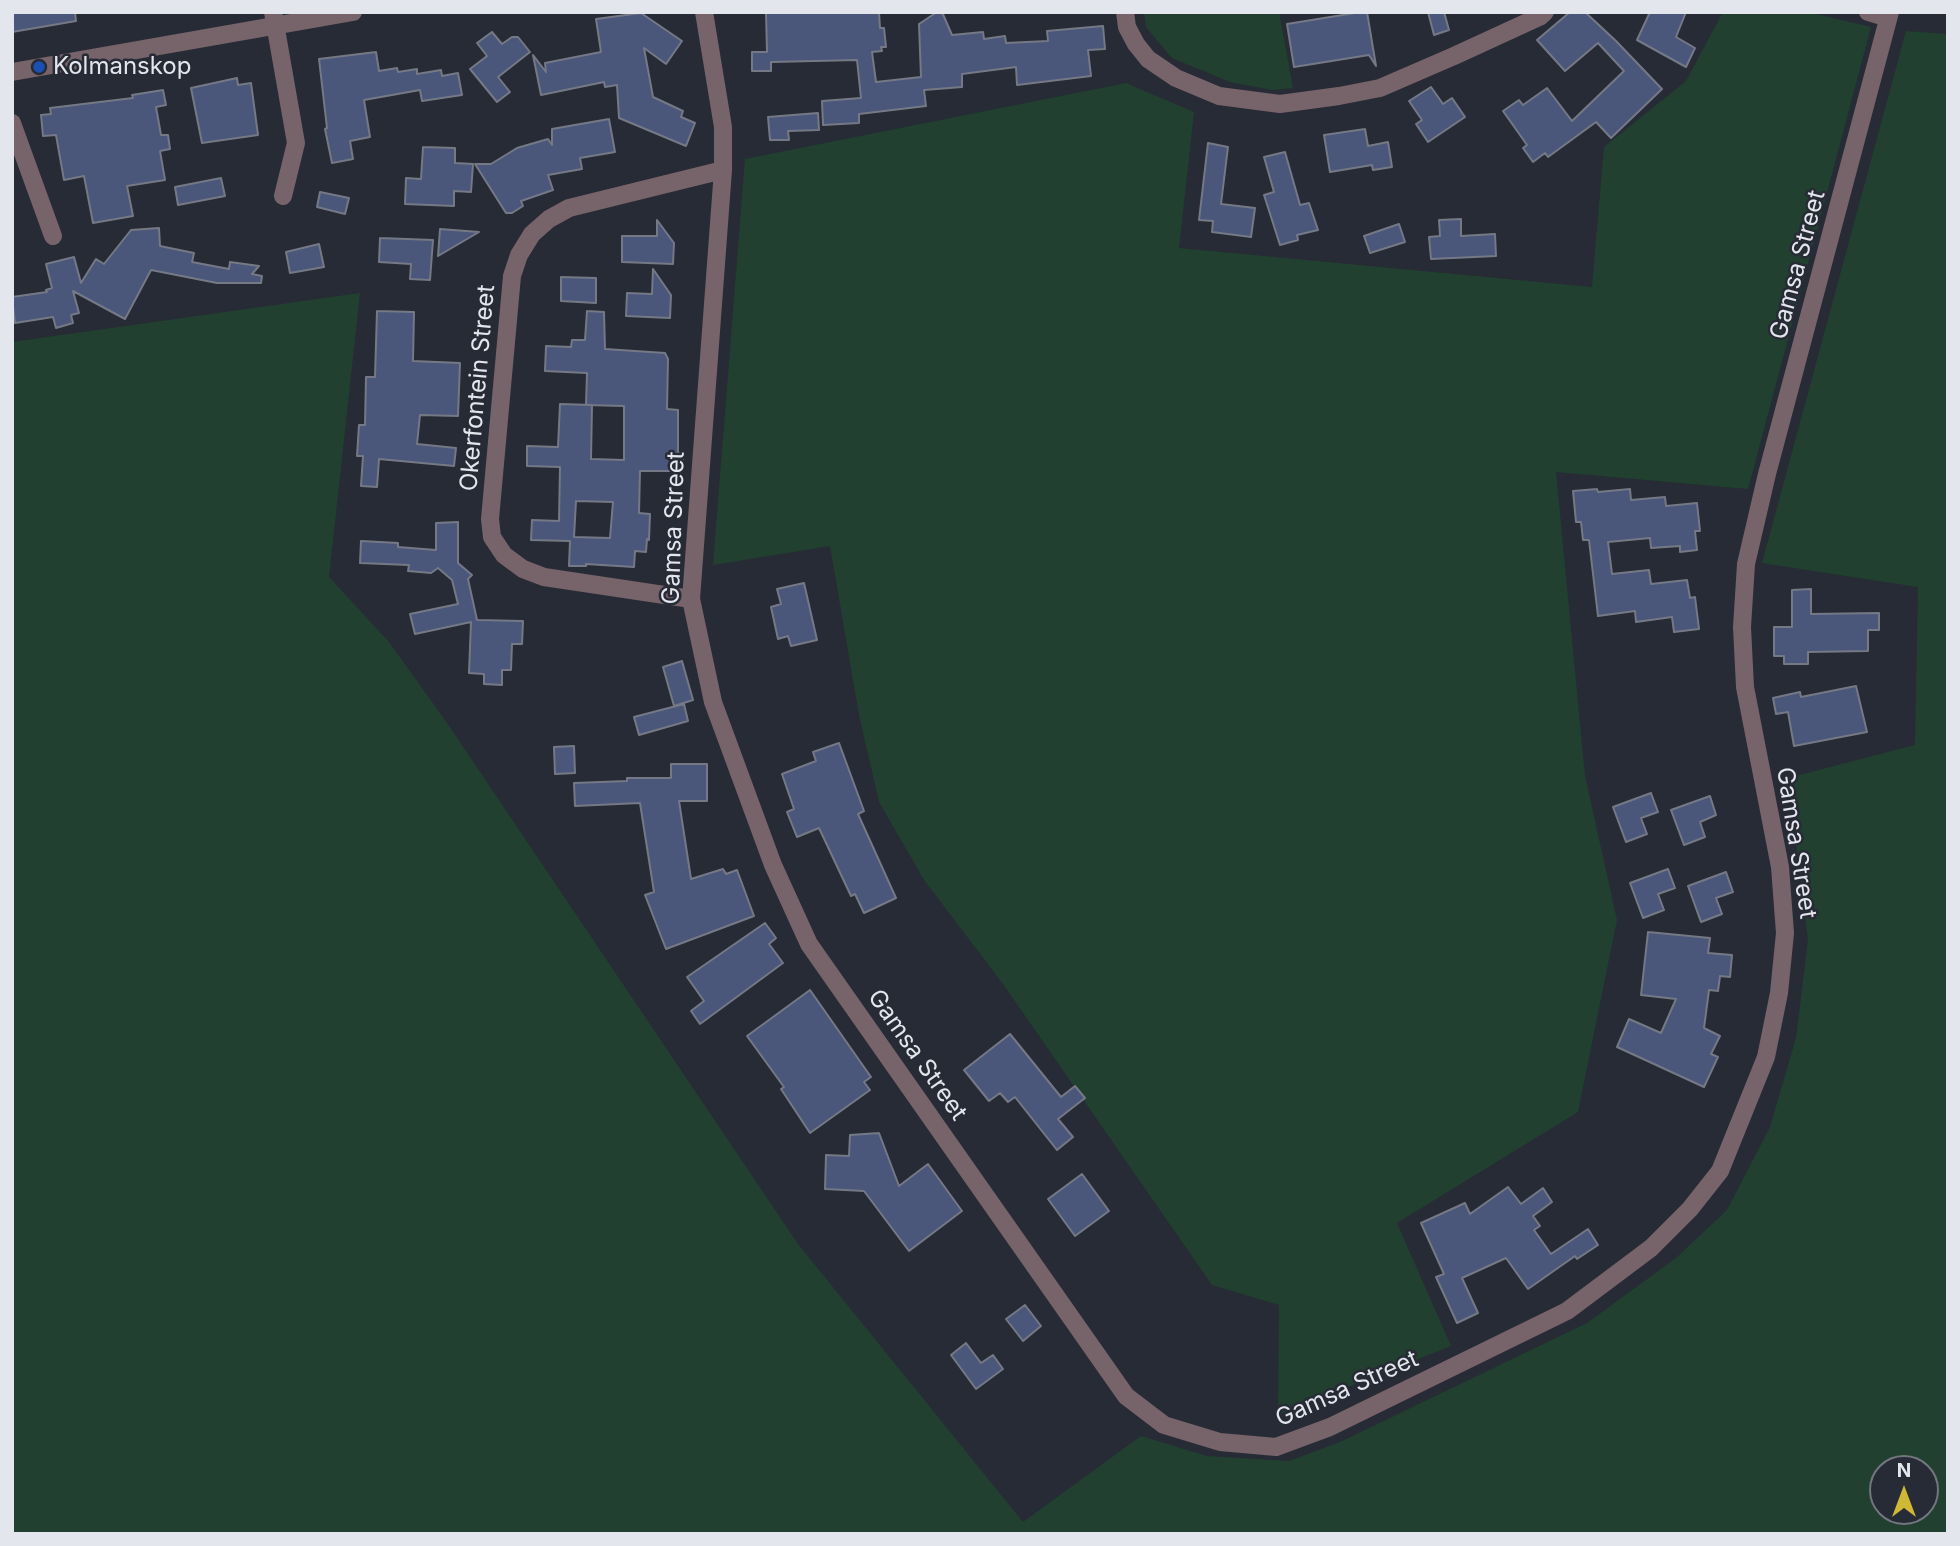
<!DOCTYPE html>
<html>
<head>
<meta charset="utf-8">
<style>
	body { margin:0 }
	#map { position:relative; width:1960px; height:1546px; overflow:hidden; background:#272b35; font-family:Inter,sans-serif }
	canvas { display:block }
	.frame { position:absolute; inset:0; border:14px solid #e3e6ed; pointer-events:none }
	.north { position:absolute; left:1869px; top:1455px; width:70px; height:70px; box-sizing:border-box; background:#272b35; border:2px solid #72767f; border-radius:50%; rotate:0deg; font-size:19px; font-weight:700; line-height:28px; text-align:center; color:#e3e6ed }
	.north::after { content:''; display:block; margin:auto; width:24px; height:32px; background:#d0b837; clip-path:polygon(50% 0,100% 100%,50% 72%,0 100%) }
</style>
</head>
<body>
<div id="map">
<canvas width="1960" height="1546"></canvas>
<div class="frame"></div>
<div class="north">N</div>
</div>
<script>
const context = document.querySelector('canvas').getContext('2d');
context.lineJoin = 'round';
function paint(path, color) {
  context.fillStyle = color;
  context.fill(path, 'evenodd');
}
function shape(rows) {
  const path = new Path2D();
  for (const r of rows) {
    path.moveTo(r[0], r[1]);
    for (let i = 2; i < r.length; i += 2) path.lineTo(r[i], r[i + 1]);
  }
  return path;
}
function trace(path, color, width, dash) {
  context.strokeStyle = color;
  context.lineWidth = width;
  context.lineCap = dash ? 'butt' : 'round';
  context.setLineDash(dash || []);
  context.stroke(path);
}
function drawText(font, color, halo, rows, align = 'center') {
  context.font = font + ' Inter,sans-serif';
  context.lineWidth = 5;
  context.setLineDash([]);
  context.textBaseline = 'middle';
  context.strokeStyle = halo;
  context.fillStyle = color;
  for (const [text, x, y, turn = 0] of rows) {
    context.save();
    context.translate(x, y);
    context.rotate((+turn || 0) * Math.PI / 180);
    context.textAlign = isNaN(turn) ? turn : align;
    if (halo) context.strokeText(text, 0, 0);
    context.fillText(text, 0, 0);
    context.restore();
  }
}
paint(shape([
	[1144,12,1279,12,1293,88,1272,90,1230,82,1172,58,1146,27],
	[1723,12,1808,12,1871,27,1748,489,1556,472,1585,776,1617,920,1578,1112,1397,1223,1451,1346,1278,1415,1279,1305,1212,1285,1003,984,924,880,879,802,859,715,830,546,713,565,745,159,1126,83,1194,112,1179,248,1592,287,1604,147,1686,81],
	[1906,31,1948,34,1948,1534,12,1534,12,342,360,293,329,577,389,642,445,720,798,1244,1023,1522,1141,1436,1207,1456,1289,1461,1340,1442,1587,1323,1676,1258,1727,1210,1770,1127,1796,1038,1808,940,1788,778,1915,745,1918,587,1762,563],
	[1925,1469,1925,1511,1883,1511,1883,1469]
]), '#214030');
const building = shape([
	[12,12,75,12,76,21,12,32,12,12],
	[766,12,879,12,880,28,884,28,886,47,881,47,882,51,872,52,876,82,921,77,919,24,937,12,942,12,952,35,983,32,984,39,1005,36,1006,43,1048,41,1047,31,1103,26,1105,49,1088,50,1091,76,1017,85,1016,67,962,74,962,87,924,90,926,106,859,114,859,123,823,125,822,101,861,98,857,60,771,62,771,71,752,71,752,52,767,52,766,12],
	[1361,12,1367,12,1376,66,1369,55,1294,67,1287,24,1361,12],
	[1428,12,1444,12,1449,30,1434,35,1428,12],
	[1570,12,1585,12,1616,41,1662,89,1611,138,1596,122,1548,157,1545,153,1533,162,1523,148,1527,145,1503,111,1519,100,1523,105,1547,88,1572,121,1624,71,1598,43,1565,71,1537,40,1570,12],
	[1650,12,1686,12,1676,37,1695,48,1686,67,1637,40,1650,12],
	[641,13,682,41,666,64,644,48,653,97,683,111,681,117,695,123,686,146,619,118,617,85,605,87,604,82,541,95,533,55,546,72,545,63,601,52,596,19,641,13],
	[492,32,502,44,512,37,518,37,530,52,498,77,510,92,497,102,470,69,487,56,477,43,492,32],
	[376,52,379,71,397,68,398,72,417,69,417,74,441,70,442,76,458,73,462,95,422,101,420,90,364,100,370,137,350,141,353,159,332,163,325,129,327,128,319,59,376,52],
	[237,78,238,85,251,83,258,135,202,143,191,88,237,78],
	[1431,87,1443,104,1452,98,1465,117,1428,142,1416,124,1422,120,1409,101,1431,87],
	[163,90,166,105,156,107,161,135,168,135,170,149,160,151,165,180,127,186,133,216,93,223,84,176,64,180,56,135,43,136,41,115,51,114,50,108,133,98,132,95,163,90],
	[818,113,819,130,788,131,789,140,770,140,768,117,818,113],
	[609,119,615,152,580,158,582,169,548,175,553,190,521,201,523,206,512,213,506,213,475,164,491,164,517,148,548,139,552,145,552,129,609,119],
	[1365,129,1368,146,1388,142,1392,167,1373,170,1372,165,1330,172,1324,135,1365,129],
	[1208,143,1228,147,1221,204,1255,208,1251,237,1212,232,1213,221,1199,220,1208,143],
	[423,147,455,148,455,163,473,164,471,192,454,191,454,206,405,204,406,178,421,179,423,147],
	[1285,152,1300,205,1309,203,1318,230,1297,235,1298,240,1280,245,1264,195,1274,192,1264,157,1285,152],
	[221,178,225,196,178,205,175,187,221,178],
	[320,192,349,198,345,214,317,207,320,192],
	[1461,219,1461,236,1495,234,1496,256,1431,259,1429,237,1440,236,1439,220,1461,219],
	[657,220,674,243,673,264,622,262,622,236,657,236,657,220],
	[1399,224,1405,242,1370,253,1364,236,1399,224],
	[159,228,160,246,194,253,192,262,229,269,230,262,259,266,252,274,262,276,261,283,217,283,151,270,125,319,73,291,79,313,71,315,73,323,56,328,53,317,15,323,12,297,47,292,46,290,52,288,46,264,74,257,81,283,96,259,104,264,131,230,159,228],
	[440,229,479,232,438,256,440,229],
	[380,238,433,240,430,280,410,279,411,264,379,262,380,238],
	[319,244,324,267,290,273,286,252,319,244],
	[653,269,671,295,670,318,626,316,627,293,652,294,653,269],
	[561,277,596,278,596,303,561,301,561,277],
	[377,311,414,312,413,361,460,363,458,416,420,415,417,444,456,448,454,466,379,459,377,487,361,486,363,456,357,456,359,425,365,425,366,377,375,377,377,311],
	[587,311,604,312,605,349,665,353,668,359,667,409,678,410,678,453,683,453,683,471,640,471,639,513,650,514,649,540,647,539,646,552,635,551,634,567,586,564,586,566,569,566,570,541,531,540,532,520,559,521,560,467,527,466,527,446,558,447,560,404,592,405,591,459,624,460,624,406,586,405,587,373,545,371,546,346,571,347,572,340,585,340,587,311],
	[576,501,613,502,610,538,574,537,576,501],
	[1597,489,1598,492,1630,489,1631,500,1665,497,1666,506,1697,503,1700,531,1695,531,1697,550,1680,552,1680,546,1651,548,1650,538,1608,542,1612,574,1649,570,1651,584,1687,580,1690,598,1695,597,1699,629,1674,632,1672,617,1636,622,1635,611,1598,616,1589,540,1583,540,1581,522,1576,522,1573,491,1597,489],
	[458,522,458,563,472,575,468,579,477,620,523,621,522,644,512,644,511,670,502,670,502,685,484,684,484,674,469,673,471,622,415,634,410,614,458,604,452,580,438,568,431,573,408,571,409,565,360,563,361,541,398,543,398,547,436,550,436,523,458,522],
	[804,583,817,640,791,646,788,636,778,639,771,607,781,604,777,589,804,583],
	[1811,589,1811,614,1879,613,1879,630,1868,630,1868,651,1808,652,1808,664,1784,664,1784,656,1774,656,1774,627,1792,627,1792,590,1811,589],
	[682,661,693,700,674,706,663,667,682,661],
	[1856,686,1867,732,1794,746,1788,712,1776,714,1773,698,1800,692,1801,697,1856,686],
	[684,704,688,721,639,735,634,717,684,704],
	[839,743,864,811,858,814,896,898,864,913,855,894,851,896,819,828,797,837,787,812,794,809,782,774,816,761,813,752,839,743],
	[574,746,575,773,555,774,554,747,574,746],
	[671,764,707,764,707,801,679,801,691,879,723,869,726,874,737,870,754,916,666,949,645,895,654,892,640,803,575,806,574,783,627,781,627,778,671,778,671,764],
	[1651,793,1658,812,1641,818,1647,834,1626,842,1613,807,1651,793],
	[1710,796,1716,815,1700,822,1705,837,1684,845,1671,810,1710,796],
	[1668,869,1675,888,1658,894,1664,910,1643,918,1630,883,1668,869],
	[1726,872,1733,892,1716,898,1722,914,1701,922,1688,886,1726,872],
	[765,923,776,938,769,944,783,963,700,1024,691,1011,704,1001,687,977,765,923],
	[1648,932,1710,938,1708,953,1732,955,1730,977,1720,976,1718,991,1709,990,1704,1028,1720,1036,1711,1054,1718,1057,1704,1087,1617,1047,1629,1019,1661,1033,1676,999,1641,995,1648,932],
	[810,990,871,1077,864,1082,870,1090,810,1133,781,1089,784,1087,747,1036,810,990],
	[1010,1034,1061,1097,1075,1086,1085,1098,1058,1119,1073,1137,1057,1150,1015,1097,1008,1102,1000,1093,989,1101,964,1070,1010,1034],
	[879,1133,899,1186,928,1164,962,1211,909,1251,864,1191,825,1189,826,1155,849,1156,850,1135,879,1133],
	[1082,1174,1109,1211,1075,1236,1048,1199,1082,1174],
	[1508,1187,1521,1204,1543,1188,1552,1202,1533,1216,1540,1226,1534,1230,1551,1254,1588,1229,1598,1245,1577,1259,1575,1256,1528,1289,1506,1258,1462,1278,1478,1313,1457,1323,1436,1277,1444,1274,1421,1223,1465,1203,1470,1214,1508,1187],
	[1025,1305,1041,1326,1023,1341,1006,1319,1025,1305],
	[966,1343,981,1363,993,1355,1003,1369,976,1389,951,1355,966,1343]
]);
paint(building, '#4a567a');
trace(building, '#747985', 2);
trace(shape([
	[273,12,296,143,283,196],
	[704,12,723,127,723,170,691,599,713,702,773,865,809,944,1126,1396,1164,1425,1220,1442,1276,1447,1330,1427,1567,1311,1651,1248,1690,1209,1720,1171,1766,1057,1779,993,1785,933,1780,867,1745,687,1742,627,1746,564,1767,474,1890,12],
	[1125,12,1127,27,1136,44,1148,59,1176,78,1219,96,1280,104,1339,96,1380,88,1454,56,1541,16,1545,12],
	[1868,12,1888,18],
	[12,72,353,12],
	[12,123,53,236],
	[691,599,544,577,523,569,504,555,492,537,490,519,512,276,519,255,532,234,549,219,569,208,723,170]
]), '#77636a', 18);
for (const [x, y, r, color] of [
	[39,67,7,"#1a4fb4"]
]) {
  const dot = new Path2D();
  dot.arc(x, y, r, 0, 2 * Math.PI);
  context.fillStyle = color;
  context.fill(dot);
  trace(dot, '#272b35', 2.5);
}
drawText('24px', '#e3e6ed', '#272b35', [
	["Kolmanskop",53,67]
], 'left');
drawText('24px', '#e3e6ed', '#272b35', [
	["Gamsa Street",1798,265,-75],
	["Okerfontein Street",478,388,-85],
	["Gamsa Street",674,528,-88],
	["Gamsa Street",1796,843,81],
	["Gamsa Street",917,1055,55],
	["Gamsa Street",1347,1389,-24]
]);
</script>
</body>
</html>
